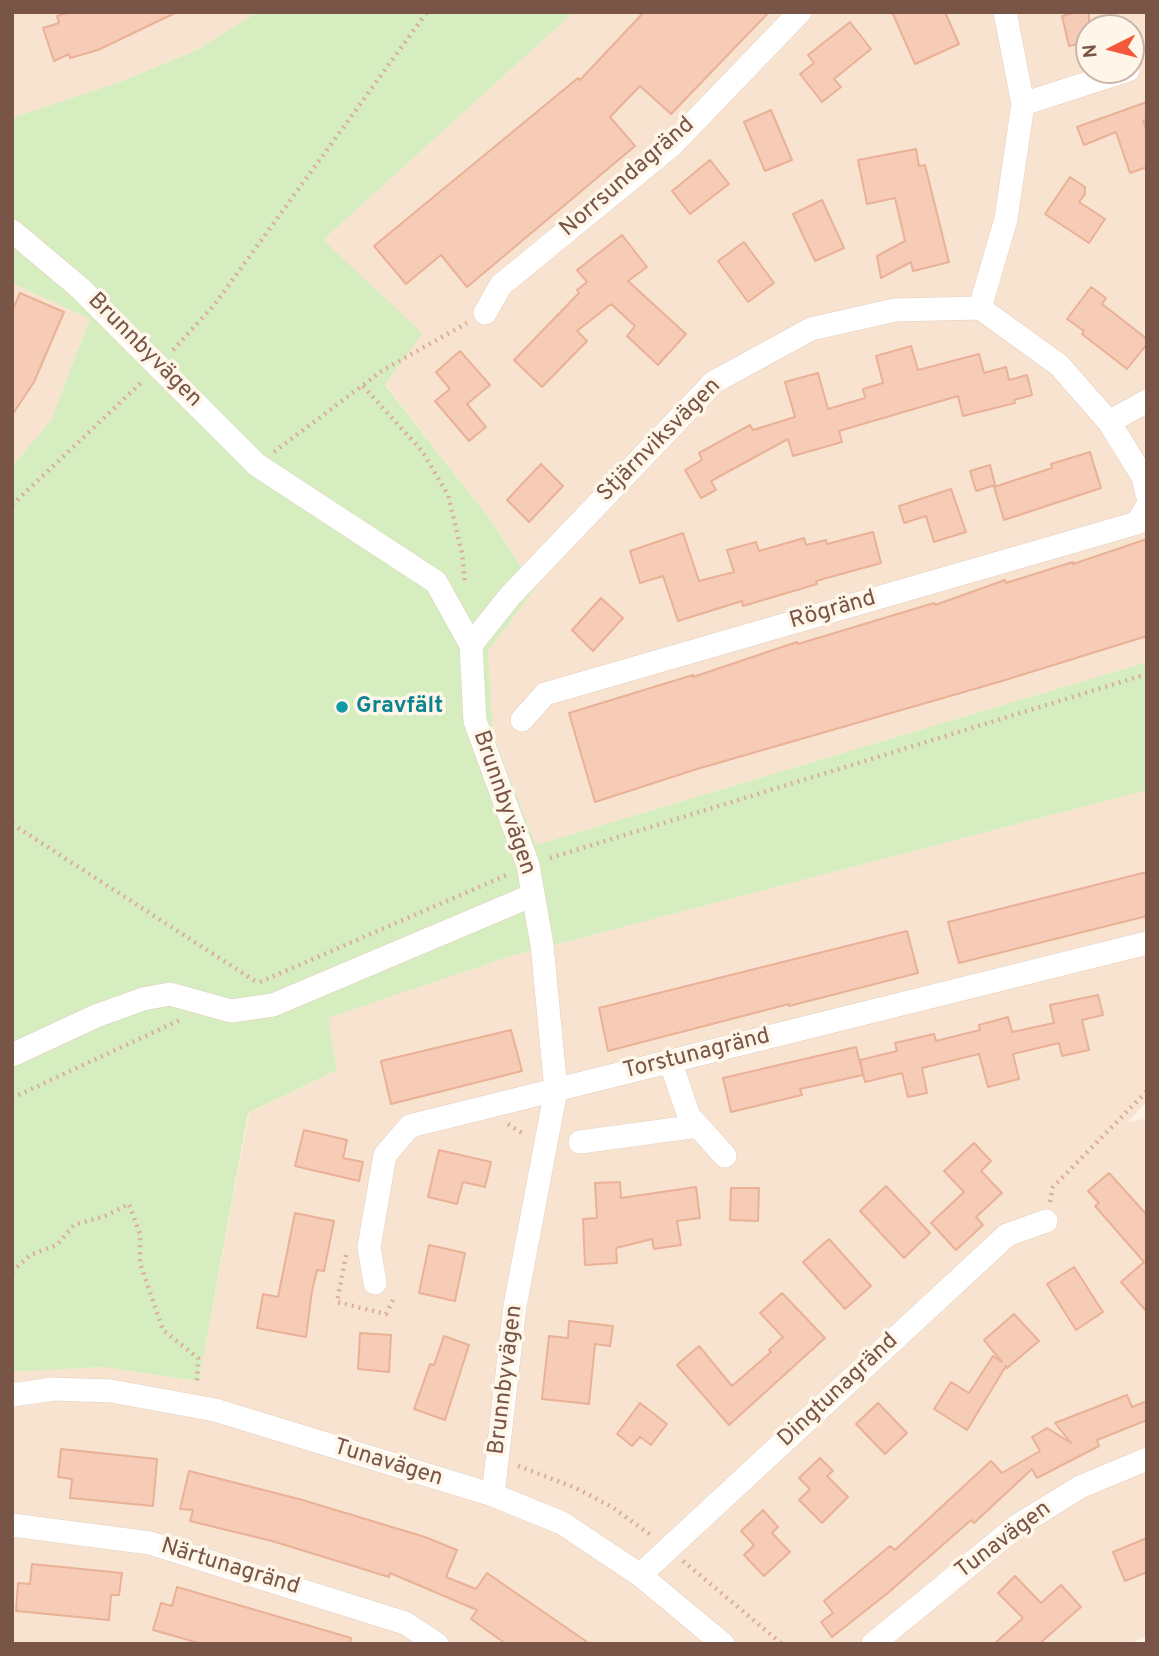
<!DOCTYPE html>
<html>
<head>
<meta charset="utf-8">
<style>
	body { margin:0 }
	#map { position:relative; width:1159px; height:1656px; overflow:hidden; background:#fef2e2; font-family:Overpass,sans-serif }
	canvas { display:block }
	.frame { position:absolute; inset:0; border:14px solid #785546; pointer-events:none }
	.north { position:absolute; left:1075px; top:14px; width:70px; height:70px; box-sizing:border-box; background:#fff6ea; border:2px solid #c9b6a8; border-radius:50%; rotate:264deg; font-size:19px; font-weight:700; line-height:28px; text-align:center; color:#785546 }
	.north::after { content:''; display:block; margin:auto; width:24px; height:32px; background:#f4593c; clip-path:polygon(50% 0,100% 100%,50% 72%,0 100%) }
</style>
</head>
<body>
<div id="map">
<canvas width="1159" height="1656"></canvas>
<div class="frame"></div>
<div class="north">N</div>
</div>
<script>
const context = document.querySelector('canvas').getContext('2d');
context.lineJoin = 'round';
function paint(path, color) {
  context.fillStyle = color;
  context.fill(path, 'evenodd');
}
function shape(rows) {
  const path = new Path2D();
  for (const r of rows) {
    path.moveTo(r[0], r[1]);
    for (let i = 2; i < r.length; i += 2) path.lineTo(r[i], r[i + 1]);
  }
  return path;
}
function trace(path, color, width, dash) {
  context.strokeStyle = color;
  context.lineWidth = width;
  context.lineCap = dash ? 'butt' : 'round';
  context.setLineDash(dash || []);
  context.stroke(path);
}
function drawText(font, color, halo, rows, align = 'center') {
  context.font = font + ' Overpass,sans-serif';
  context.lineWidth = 7;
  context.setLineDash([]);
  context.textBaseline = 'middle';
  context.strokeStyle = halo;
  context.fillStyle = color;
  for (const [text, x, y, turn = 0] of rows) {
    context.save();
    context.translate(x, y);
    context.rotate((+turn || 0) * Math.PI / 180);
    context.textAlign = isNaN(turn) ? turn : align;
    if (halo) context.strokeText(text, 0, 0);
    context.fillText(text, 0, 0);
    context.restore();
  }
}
paint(shape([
	[12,12,258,12,197,50,120,82,12,118],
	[574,12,1147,12,1147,662,536,845,493,735,488,651,535,589,492,522,385,384,323,240],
	[1089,28,1131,28,1131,70,1089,70],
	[12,283,90,319,51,420,12,467],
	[1147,790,1147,1101,1127,1123,1147,1118,1147,1635,1131,1644,12,1644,12,1372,102,1367,199,1381,249,1113,337,1070,327,1018,508,957]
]), '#f7e3d0');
paint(shape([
	[258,12,574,12,323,240,422,333,385,385,492,522,535,589,488,651,493,735,536,845,1147,662,1147,790,508,957,328,1018,337,1070,248,1113,199,1381,102,1367,12,1372,12,467,51,420,90,319,12,283,12,118,120,82,197,50]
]), '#d5edbf');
const building = shape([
	[71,12,177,12,98,50,70,58,69,54,54,61,43,28,59,23,57,16,71,12],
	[644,12,769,12,671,114,640,86,610,117,635,146,467,287,441,255,406,284,374,246,578,78,580,80,644,12],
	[892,12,945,12,959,44,915,64,892,12],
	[1078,12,1089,12,1089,41,1069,46,1062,16,1078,12],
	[850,22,871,49,834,79,841,87,822,102,800,74,814,63,808,55,850,22],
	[1147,102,1147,120,1143,121,1147,131,1147,167,1130,173,1116,132,1084,145,1077,127,1147,102],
	[771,110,792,160,765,171,744,122,771,110],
	[916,149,919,166,925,165,949,262,913,271,911,262,881,278,877,256,905,241,895,198,867,204,858,160,916,149],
	[710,160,729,184,690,214,672,191,710,160],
	[1070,177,1085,187,1085,194,1079,202,1105,219,1089,243,1045,214,1070,177],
	[822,200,844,248,815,261,793,214,822,200],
	[622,235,647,267,628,281,686,334,658,365,627,336,635,326,611,304,577,331,587,341,542,387,514,360,579,293,577,290,587,282,577,270,622,235],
	[744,242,774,283,748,302,718,261,744,242],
	[1091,287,1106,298,1102,304,1147,339,1147,344,1127,369,1082,334,1084,331,1067,319,1091,287],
	[20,293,64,312,34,382,12,415,12,311,20,293],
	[911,346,918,370,979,354,984,373,1006,367,1009,380,1027,375,1032,395,1014,400,1015,403,963,416,958,396,839,431,842,442,793,456,788,439,711,481,716,490,701,498,685,470,702,460,699,453,750,425,753,430,795,417,785,382,818,373,828,409,865,398,863,389,883,383,876,356,911,346],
	[460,351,490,385,467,404,486,427,469,441,435,401,450,389,436,372,460,351],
	[1090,452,1101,488,1004,520,994,487,1052,468,1051,464,1090,452],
	[541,464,563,486,529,522,507,500,541,464],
	[990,465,995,485,976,491,970,471,990,465],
	[951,489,966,532,934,542,926,516,904,523,899,506,951,489],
	[873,532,881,563,816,581,817,584,743,606,742,601,678,621,663,576,640,583,630,551,683,533,699,581,734,572,727,550,756,542,759,551,804,538,806,545,826,540,827,544,873,532],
	[1147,539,1147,636,1002,681,697,769,595,802,569,713,693,675,693,677,797,642,798,644,934,603,935,605,1005,580,1006,583,1073,562,1073,564,1147,539],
	[601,598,623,618,593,651,572,630,601,598],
	[1147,872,1147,916,959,963,948,922,1147,872],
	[907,931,918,973,789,1006,789,1004,608,1051,599,1008,907,931],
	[1098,995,1103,1015,1082,1020,1089,1050,1062,1056,1059,1043,1013,1054,1019,1079,988,1087,979,1054,922,1068,927,1093,908,1097,902,1073,865,1082,860,1060,897,1051,895,1043,934,1034,936,1041,980,1030,979,1025,1008,1017,1012,1032,1054,1023,1050,1005,1098,995],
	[511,1030,522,1071,391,1104,381,1061,511,1030],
	[856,1047,863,1075,800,1089,802,1095,731,1112,723,1078,856,1047],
	[304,1130,347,1140,343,1158,363,1162,359,1181,295,1166,304,1130],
	[974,1143,991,1161,981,1171,1002,1193,976,1217,983,1225,956,1250,931,1223,964,1192,944,1171,974,1143],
	[439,1150,491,1162,485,1187,463,1182,457,1204,428,1197,439,1150],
	[1109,1173,1147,1215,1147,1312,1121,1282,1144,1262,1095,1206,1099,1203,1088,1191,1109,1173],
	[620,1182,621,1198,696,1187,700,1218,677,1221,681,1245,654,1249,652,1239,616,1248,617,1263,585,1265,583,1219,597,1218,595,1183,620,1182],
	[886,1186,930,1233,904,1258,860,1211,886,1186],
	[731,1188,759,1188,758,1221,730,1220,731,1188],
	[295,1213,334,1221,324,1271,317,1270,312,1291,306,1337,257,1328,263,1294,278,1297,295,1213],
	[829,1239,871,1286,845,1309,803,1262,829,1239],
	[429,1245,465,1253,455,1301,419,1293,429,1245],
	[1074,1267,1103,1312,1076,1330,1047,1284,1074,1267],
	[782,1293,825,1338,729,1425,677,1365,699,1346,732,1386,771,1352,769,1350,783,1337,760,1313,782,1293],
	[1014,1314,1039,1341,1007,1368,1006,1366,967,1430,934,1409,951,1382,969,1393,993,1356,1002,1362,984,1340,1014,1314],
	[569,1321,613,1326,610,1346,595,1344,589,1404,542,1399,549,1336,568,1338,569,1321],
	[360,1333,391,1335,389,1372,358,1369,360,1333],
	[444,1336,469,1345,445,1420,414,1409,430,1364,434,1365,444,1336],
	[1127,1395,1132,1407,1147,1401,1147,1420,1097,1440,1099,1446,1037,1478,1032,1469,974,1523,971,1520,889,1592,832,1637,821,1622,833,1613,824,1601,890,1546,895,1550,991,1461,1002,1473,1040,1451,1032,1437,1047,1428,1071,1443,1055,1423,1127,1395],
	[640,1403,667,1424,651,1445,640,1437,632,1446,617,1434,640,1403],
	[878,1403,907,1433,885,1454,856,1424,878,1403],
	[61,1449,157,1459,153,1506,70,1498,72,1479,58,1477,61,1449],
	[820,1458,833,1471,827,1476,848,1497,822,1523,799,1500,810,1489,799,1478,820,1458],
	[189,1471,299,1499,425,1537,457,1550,446,1577,476,1589,487,1573,590,1644,506,1644,471,1619,477,1610,390,1573,389,1577,272,1541,190,1521,193,1510,180,1509,189,1471],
	[763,1510,778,1527,772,1533,790,1552,764,1576,744,1555,754,1545,741,1531,763,1510],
	[1147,1538,1147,1572,1125,1581,1113,1552,1147,1538],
	[32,1564,122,1573,119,1595,111,1595,109,1620,16,1611,18,1583,30,1584,32,1564],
	[1015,1576,1041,1603,1061,1585,1081,1607,1039,1644,994,1644,1023,1618,998,1593,1015,1576],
	[177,1587,351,1638,350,1644,202,1644,153,1630,161,1603,172,1606,177,1587]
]);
paint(building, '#f6ccb7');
trace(building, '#eab196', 2);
const minor = shape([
	[1023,104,1128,70],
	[12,231,80,288,257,465,436,582,471,645,475,721,528,865,542,945,556,1090,515,1306,493,1495],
	[980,308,1006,219,1023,104,1005,12],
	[485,313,501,285,672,145,800,12],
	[1109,422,1147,401],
	[471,645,510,596,714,382,811,329,895,310,980,308,1059,365,1109,422,1143,477,1147,494],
	[522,720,545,694,1137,523,1147,507],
	[12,1055,96,1016,143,999,170,994,231,1011,273,1005,533,895],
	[670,1061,689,1116,725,1156],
	[580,1142,698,1126],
	[375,1283,369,1247,385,1155,410,1126,1147,943],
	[12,1395,53,1389,111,1391,215,1410,493,1495,562,1523,640,1575,723,1644],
	[12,1525,150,1543,405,1623,437,1644],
	[640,1575,1007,1235,1046,1221],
	[873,1644,1017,1526,1080,1487,1147,1459]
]);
trace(minor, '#e5cfbf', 24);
trace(shape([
	[173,350,215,304,427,12],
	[363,386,422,451,448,495,462,553,465,585],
	[274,452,383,370,467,323],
	[12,505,143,381],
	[12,824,258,983],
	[550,858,1147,674],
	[260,982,509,874],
	[12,1098,180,1020],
	[508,1124,522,1133],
	[1050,1202,1053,1187,1147,1091],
	[346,1255,337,1302,386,1314,394,1298],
	[12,1272,30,1255,57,1245,74,1225,105,1216,129,1204,140,1234,140,1263,163,1330,198,1358,197,1384],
	[518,1466,576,1488,612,1507,652,1536],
	[683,1561,782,1644]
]), '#dbaf9a', 4.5, [2, 5]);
trace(minor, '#fff', 23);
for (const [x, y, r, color] of [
	[342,707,7,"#0f9aa8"]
]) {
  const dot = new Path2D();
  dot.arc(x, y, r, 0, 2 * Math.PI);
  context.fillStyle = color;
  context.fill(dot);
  trace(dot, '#fff6ea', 2.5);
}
drawText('23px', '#785546', '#fff6ea', [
	["Norrsundagränd",628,178,-41],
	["Brunnbyvägen",144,351,45],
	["Stjärnviksvägen",660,441,-45],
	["Rögränd",833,611,-16],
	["Brunnbyvägen",503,803,71],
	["Torstunagränd",697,1055,-14],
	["Brunnbyvägen",507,1380,-83],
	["Dingtunagränd",839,1391,-43],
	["Tunavägen",388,1464,17],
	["Tunavägen",1004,1541,-37],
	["Närtunagränd",230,1568,17]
]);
drawText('bold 23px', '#0d838f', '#fff6ea', [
	["Gravfält",356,707]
], 'left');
</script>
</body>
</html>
